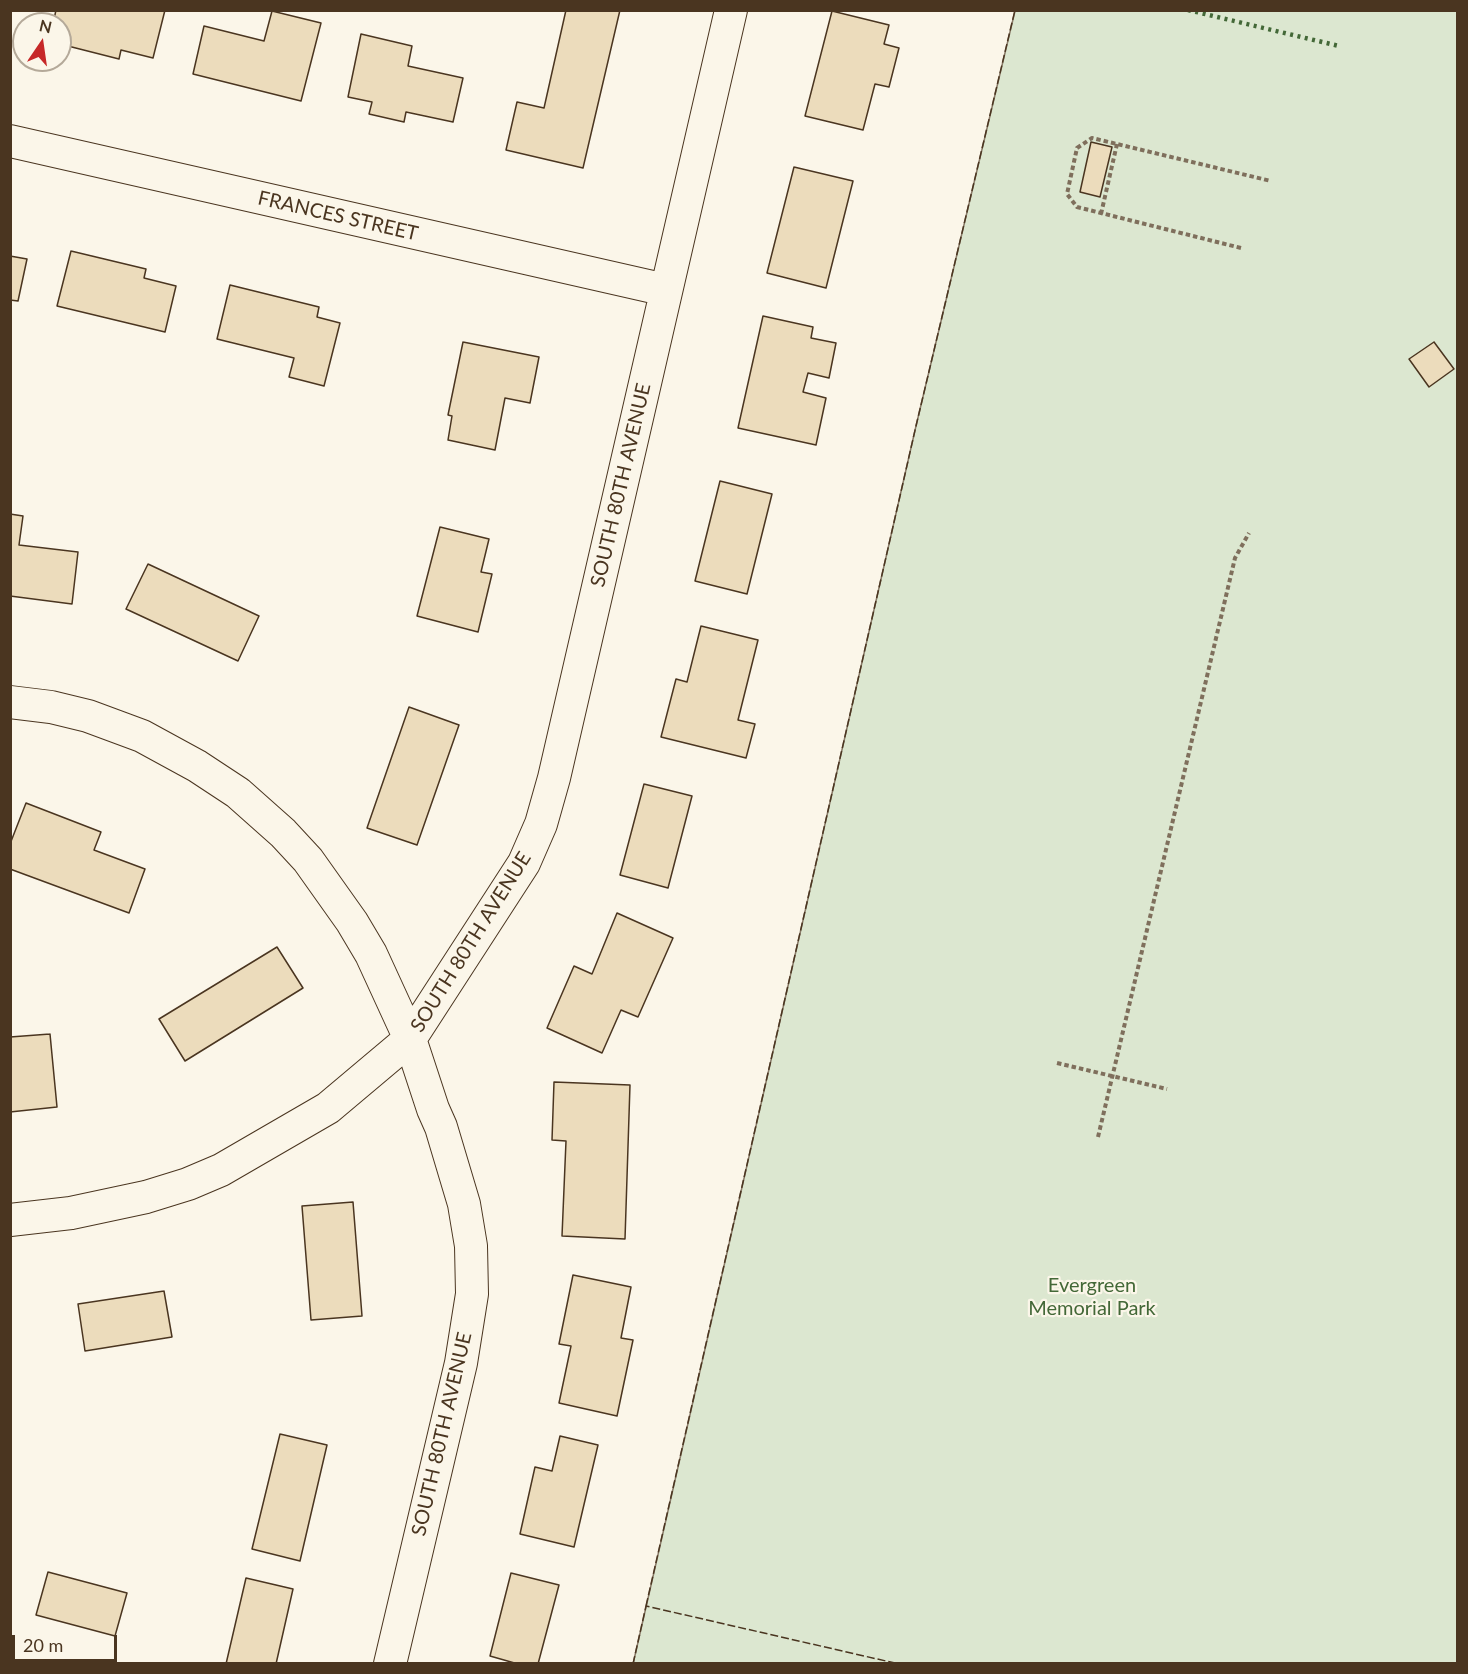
<!DOCTYPE html>
<html>
<head>
<meta charset="utf-8">
<style>
	body { margin:0 }
	#map { position:relative; width:1468px; height:1674px; overflow:hidden; background:#fbf6e9; font-family:Lato,sans-serif }
	canvas { display:block }
	.frame { position:absolute; inset:0; border:12px solid #4a3520; pointer-events:none }
	.north { position:absolute; left:12px; top:12px; width:60px; height:60px; box-sizing:border-box; background:#fbf6e9; border:2px solid #b4a999; border-radius:50%; rotate:13deg; font-size:16px; font-weight:700; line-height:24px; text-align:center; color:#4a3520 }
	.north::after { content:''; display:block; margin:auto; width:21px; height:27px; background:#c62828; clip-path:polygon(50% 0,100% 100%,50% 72%,0 100%) }
	.scale { position:absolute; left:12px; top:1635px; width:105px; height:27px; box-sizing:border-box; border:3px solid #4a3520; border-top:0; padding-left:8px; font-size:18px; line-height:21px; white-space:nowrap; color:#4a3520; -webkit-text-stroke:4px #fbf6e9; paint-order:stroke }
</style>
</head>
<body>
<div id="map">
<canvas width="1468" height="1674"></canvas>
<div class="frame"></div>
<div class="north">N</div>
<div class="scale">20 m</div>
</div>
<script>
const context = document.querySelector('canvas').getContext('2d');
context.lineJoin = 'round';
function paint(path, color) {
  context.fillStyle = color;
  context.fill(path, 'evenodd');
}
function shape(rows) {
  const path = new Path2D();
  for (const r of rows) {
    path.moveTo(r[0], r[1]);
    for (let i = 2; i < r.length; i += 2) path.lineTo(r[i], r[i + 1]);
  }
  return path;
}
function trace(path, color, width, dash) {
  context.strokeStyle = color;
  context.lineWidth = width;
  context.lineCap = dash ? 'butt' : 'round';
  context.setLineDash(dash || []);
  context.stroke(path);
}
function drawText(font, color, halo, rows, align = 'center') {
  context.font = font + ' Lato,sans-serif';
  context.lineWidth = 4.5;
  context.setLineDash([]);
  context.textBaseline = 'middle';
  context.strokeStyle = halo;
  context.fillStyle = color;
  for (const [text, x, y, turn = 0] of rows) {
    context.save();
    context.translate(x, y);
    context.rotate((+turn || 0) * Math.PI / 180);
    context.textAlign = isNaN(turn) ? turn : align;
    if (halo) context.strokeText(text, 0, 0);
    context.fillText(text, 0, 0);
    context.restore();
  }
}
const green = shape([
	[1015,11,1457,11,1457,1663,633,1664,916,426,1015,11]
]);
paint(green, '#dce7d0');
trace(green, '#887966', 1.5);
const building = shape([
	[56,10,165,10,153,58,121,50,119,59,60,44,60,24,53,24,56,10],
	[566,10,620,10,583,168,506,150,517,102,544,108,566,10],
	[272,11,321,23,301,101,193,74,204,26,264,41,272,11],
	[832,11,889,25,884,44,899,48,889,87,875,84,863,130,805,116,832,11],
	[361,34,412,46,408,66,463,78,453,122,406,112,404,122,369,114,372,102,348,97,361,34],
	[1091,142,1112,147,1100,197,1080,192,1091,142],
	[794,167,853,181,826,288,767,273,794,167],
	[71,251,146,269,144,278,176,286,165,332,57,306,71,251],
	[10,256,27,259,18,301,10,300,10,256],
	[230,285,319,307,317,317,340,323,324,386,289,377,294,358,217,339,230,285],
	[763,316,813,327,811,338,836,343,829,378,808,373,803,392,826,398,816,445,738,428,763,316],
	[463,342,539,357,530,403,505,398,495,450,448,440,452,416,448,415,463,342],
	[1434,342,1454,369,1429,387,1409,359,1434,342],
	[720,481,772,494,747,594,695,581,720,481],
	[10,514,23,516,19,545,78,552,72,604,10,596,10,514],
	[440,527,489,539,481,572,492,574,478,632,417,616,440,527],
	[148,564,259,616,238,661,126,609,148,564],
	[701,626,758,640,738,720,755,724,746,758,661,737,676,679,687,682,701,626],
	[409,707,459,725,417,845,367,828,409,707],
	[644,784,692,796,668,888,620,875,644,784],
	[26,803,101,832,94,850,145,869,129,913,10,869,10,844,26,803],
	[617,913,673,938,638,1017,621,1010,602,1053,547,1028,574,966,592,974,617,913],
	[277,947,303,988,185,1061,159,1019,277,947],
	[50,1034,57,1107,10,1112,10,1037,50,1034],
	[554,1082,630,1085,625,1239,562,1236,566,1141,552,1140,554,1082],
	[353,1202,362,1316,311,1320,302,1206,353,1202],
	[573,1275,631,1287,621,1338,633,1340,617,1416,559,1403,571,1346,559,1344,573,1275],
	[164,1291,172,1337,85,1351,78,1304,164,1291],
	[280,1434,327,1445,300,1561,252,1549,280,1434],
	[560,1436,598,1445,574,1547,520,1534,535,1467,552,1471,560,1436],
	[48,1572,127,1593,115,1636,36,1615,48,1572],
	[511,1573,559,1585,538,1664,518,1664,490,1656,511,1573],
	[246,1578,293,1589,276,1664,226,1664,246,1578]
]);
paint(building, '#ecdcbc');
trace(building, '#4a3520', 1.5);
const street = shape([
	[10,141,666,290],
	[10,702,51,707,88,716,142,736,197,766,238,793,283,833,308,860,352,922,371,954,410,1039,433,1109,441,1127,464,1204,471,1246,472,1294,461,1363,390,1664],
	[10,1220,71,1213,146,1197,188,1184,221,1170,328,1108,410,1039,524,863,541,824,554,778,731,10]
]);
trace(street, '#4a3520', 34);
trace(shape([
	[1101,214,1117,144],
	[1241,248,1077,207,1067,194,1077,148,1092,138,1271,181],
	[1057,1063,1167,1089],
	[1098,1137,1235,558,1249,533]
]), '#7f6f5c', 4, [4.5, 3]);
trace(street, '#fbf6e9', 32);
trace(shape([
	[1188,10,1339,46]
]), '#436837', 4.5, [3, 4.5]);
trace(shape([
	[646,1606,916,426,1015,10],
	[633,1664,646,1606,899,1664]
]), '#4a3520', 1.5, [8, 3]);
drawText('20px', '#4a3520', '#fbf6e9', [
	["FRANCES STREET",338,216,13],
	["SOUTH 80TH AVENUE",621,485,-77],
	["SOUTH 80TH AVENUE",471,942,-58],
	["SOUTH 80TH AVENUE",442,1434,-77]
]);
drawText('20px', '#436837', '#fbf6e9', [
	["Evergreen",1092,1286],
	["Memorial Park",1092,1309]
]);
</script>
</body>
</html>
